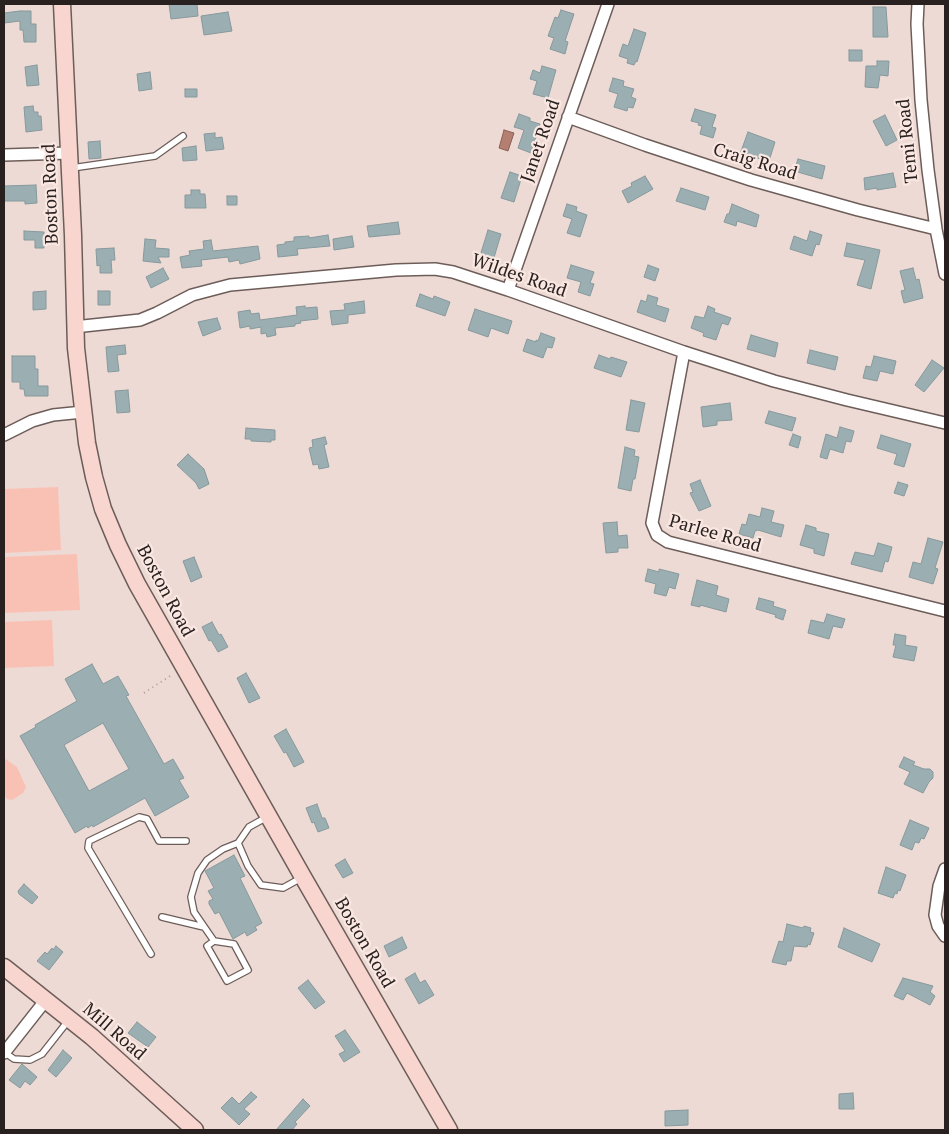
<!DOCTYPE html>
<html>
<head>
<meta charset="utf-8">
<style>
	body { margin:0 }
	#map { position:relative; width:949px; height:1134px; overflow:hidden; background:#eddad5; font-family:"PT Serif",serif }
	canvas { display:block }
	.frame { position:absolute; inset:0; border:5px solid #28211f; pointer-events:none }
</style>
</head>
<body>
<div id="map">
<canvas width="949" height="1134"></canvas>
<div class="frame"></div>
</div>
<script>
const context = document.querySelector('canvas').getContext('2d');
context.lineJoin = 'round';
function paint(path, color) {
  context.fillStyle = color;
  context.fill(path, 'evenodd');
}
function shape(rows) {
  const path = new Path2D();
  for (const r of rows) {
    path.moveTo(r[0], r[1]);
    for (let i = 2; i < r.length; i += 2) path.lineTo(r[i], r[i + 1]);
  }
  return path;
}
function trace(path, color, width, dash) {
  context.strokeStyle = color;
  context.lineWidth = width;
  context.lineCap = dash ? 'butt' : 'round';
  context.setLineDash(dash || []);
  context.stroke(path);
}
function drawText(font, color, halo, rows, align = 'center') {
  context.font = font + ' "PT Serif",serif';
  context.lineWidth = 4.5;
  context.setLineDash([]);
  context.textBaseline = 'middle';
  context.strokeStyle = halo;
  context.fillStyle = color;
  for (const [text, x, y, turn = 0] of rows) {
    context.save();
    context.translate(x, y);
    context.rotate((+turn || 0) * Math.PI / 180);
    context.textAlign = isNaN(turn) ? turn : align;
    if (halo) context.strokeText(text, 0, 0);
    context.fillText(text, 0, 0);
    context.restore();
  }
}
paint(shape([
	[58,487,61,550,4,553,4,489],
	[77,554,80,610,4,613,4,557],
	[52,620,54,666,4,668,4,622],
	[4,758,17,767,26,787,23,793,12,800,7,799,4,795]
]), '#f9c1b4');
const water = shape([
	[504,130,514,133,508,151,499,148,504,130]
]);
paint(water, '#b47e71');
trace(water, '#8a6258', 1);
const building = shape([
	[169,4,197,4,198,16,171,19,169,4],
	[873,7,886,7,888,37,873,37,873,7],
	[561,10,574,14,565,41,568,42,565,54,550,49,554,38,548,36,555,17,558,18,561,10],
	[20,11,31,11,31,24,36,24,36,42,24,42,23,30,20,30,20,21,4,23,4,13,20,11],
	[228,12,232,31,204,35,201,16,228,12],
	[634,29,646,33,637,62,636,61,634,65,627,63,628,59,619,56,623,44,628,46,634,29],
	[849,50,862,50,862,61,849,61,849,50],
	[877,61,889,61,888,76,880,75,878,88,865,87,866,66,877,66,877,61],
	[37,65,39,85,27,86,25,67,37,65],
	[542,66,556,70,548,98,533,94,537,81,530,79,533,70,540,73,542,66],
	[150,72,152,89,139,91,137,74,150,72],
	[613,78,624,81,623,86,634,89,631,97,636,99,633,108,628,107,627,111,614,107,618,94,609,91,613,78],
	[185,89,197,89,197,97,185,97,185,89],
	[33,106,34,112,38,112,38,116,41,116,42,130,26,132,24,107,33,106],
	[695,109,716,115,712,127,716,128,713,138,700,134,702,126,698,125,699,123,691,121,695,109],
	[519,114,530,118,530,121,540,124,531,153,518,148,524,130,514,127,519,114],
	[885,115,897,140,886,146,873,121,885,115],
	[748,132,775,142,769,161,740,154,748,132],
	[215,133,215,138,222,137,224,149,206,151,204,134,215,133],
	[100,141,101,158,89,159,88,142,100,141],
	[196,146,197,160,183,161,182,148,196,146],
	[798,159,825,166,822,179,794,171,798,159],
	[510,172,522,176,514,202,501,198,510,172],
	[893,173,896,187,877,190,877,188,865,190,864,178,893,173],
	[645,176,653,189,628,203,622,191,632,186,631,183,645,176],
	[36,185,37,203,25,204,25,201,4,201,4,186,36,185],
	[681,188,709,197,705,210,676,201,681,188],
	[191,190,200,190,200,194,205,194,206,208,185,208,185,195,191,195,191,190],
	[227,196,237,196,237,205,227,205,227,196],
	[567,204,577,207,576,211,587,215,580,237,567,233,572,219,563,216,567,204],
	[732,204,759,215,756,227,737,221,736,226,724,222,727,214,729,214,732,204],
	[398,222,400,234,369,237,367,226,398,222],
	[488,230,501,234,493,261,480,256,488,230],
	[24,231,44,232,44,248,35,248,35,240,24,240,24,231],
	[810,231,822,235,819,245,816,244,812,256,790,249,794,236,807,241,810,231],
	[328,235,330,246,297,249,298,255,278,257,277,245,285,244,285,242,294,241,294,237,309,236,309,238,328,235],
	[352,236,354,247,334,250,333,239,352,236],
	[145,239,156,240,155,248,169,249,169,257,158,257,161,263,143,261,145,239],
	[211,240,213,251,258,246,260,259,240,264,239,260,229,262,228,257,201,260,202,266,182,268,180,257,190,255,189,251,204,249,203,241,211,240],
	[847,243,880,250,871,289,857,285,865,260,844,256,847,243],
	[114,248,115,260,111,260,112,273,100,273,100,265,97,266,96,249,114,248],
	[571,265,594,272,590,283,594,284,590,296,578,292,581,282,567,278,571,265],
	[648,265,659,269,655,281,644,277,648,265],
	[163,268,169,279,151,288,146,277,163,268],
	[913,268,916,280,919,279,923,298,904,303,901,291,905,290,900,271,913,268],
	[46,291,46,309,33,310,33,292,46,291],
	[98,291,110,291,110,305,98,305,98,291],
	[420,294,433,299,434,296,450,302,445,316,416,306,420,294],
	[648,295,658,298,656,305,669,309,665,322,637,312,641,300,646,302,648,295],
	[364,301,365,313,348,315,348,323,332,325,330,311,345,310,344,304,364,301],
	[305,306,305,308,317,307,318,319,300,321,301,323,295,324,295,326,275,328,276,335,267,337,266,333,261,334,261,327,250,329,250,326,240,328,238,312,250,310,251,314,259,313,260,320,297,315,296,307,305,306],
	[708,306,715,309,714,312,731,318,728,325,722,323,716,340,703,336,704,333,691,328,695,316,704,318,708,306],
	[475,309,512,321,508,334,491,328,488,337,468,330,475,309],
	[217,318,221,329,203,336,198,322,217,318],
	[541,333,555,338,552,348,547,347,543,358,523,351,527,339,536,342,536,340,538,341,541,333],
	[751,335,778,343,775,357,747,349,751,335],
	[125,345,126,354,117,355,119,371,108,372,106,347,125,345],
	[810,350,838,357,835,370,807,363,810,350],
	[599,355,610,359,611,357,627,362,621,377,594,368,599,355],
	[12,356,35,356,35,369,38,369,38,386,48,386,48,396,25,396,24,389,20,389,20,382,12,382,12,356],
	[874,356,896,361,893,374,880,371,877,381,863,378,866,366,871,367,874,356],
	[932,360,944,368,924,392,915,385,932,360],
	[128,390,130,412,117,413,115,391,128,390],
	[631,400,645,403,639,432,626,430,631,400],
	[730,403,732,420,717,421,717,425,703,427,701,407,730,403],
	[769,411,796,418,792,431,765,423,769,411],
	[840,427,854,431,851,442,846,441,843,453,830,449,827,459,820,457,826,434,837,438,840,427],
	[246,428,275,430,275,440,271,440,271,442,251,441,251,439,245,439,246,428],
	[793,434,801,437,798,448,789,445,793,434],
	[881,435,911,444,904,467,894,464,897,454,877,448,881,435],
	[325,437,327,444,324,445,329,467,319,469,318,464,313,465,309,448,313,447,312,440,325,437],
	[625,447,635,450,634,456,639,457,635,479,633,479,631,491,618,488,625,447],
	[188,454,204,469,209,484,199,489,196,483,177,465,188,454],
	[700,480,711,506,699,511,690,493,693,492,690,484,700,480],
	[898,482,908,485,904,496,894,493,898,482],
	[762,508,774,511,771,522,784,525,781,537,758,530,755,531,753,538,739,534,742,524,746,525,749,514,760,517,762,508],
	[617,522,618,536,627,535,628,548,618,548,618,552,606,553,603,523,617,522],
	[806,525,816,528,816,531,829,534,824,556,814,553,814,549,800,545,806,525],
	[928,538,943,542,935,568,938,569,933,584,909,577,913,562,921,564,928,538],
	[878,543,892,547,888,562,885,561,882,572,851,564,855,552,874,556,878,543],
	[194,557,202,577,191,582,183,561,194,557],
	[648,569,659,572,659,569,679,574,675,589,669,587,666,596,654,593,656,584,645,581,648,569],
	[697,580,718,586,716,595,729,599,726,612,700,605,700,607,691,605,697,580],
	[759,598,774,602,773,606,786,610,783,620,775,617,776,615,756,609,759,598],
	[827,614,845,619,842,628,833,626,829,639,808,633,811,620,824,623,827,614],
	[212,622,219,635,221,634,228,647,218,652,211,640,209,641,202,627,212,622],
	[895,634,906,636,905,645,917,647,914,661,893,657,896,645,893,645,895,634],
	[92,664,103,684,118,676,129,695,126,696,164,764,173,759,184,778,179,780,189,797,155,816,145,798,93,827,92,825,88,828,87,826,75,833,20,736,36,727,35,725,77,701,65,679,92,664],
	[103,723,129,769,89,791,64,745,103,723],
	[246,673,260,698,249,703,237,678,246,673],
	[286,729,304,762,294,767,286,752,284,753,274,736,286,729],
	[904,757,915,762,913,765,924,769,930,769,933,772,933,778,929,782,923,793,904,784,910,772,899,767,904,757],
	[317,804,322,818,325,818,329,828,318,832,314,822,312,823,306,808,317,804],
	[910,820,929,828,924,839,921,838,919,843,915,842,912,850,900,845,910,820],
	[234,855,245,876,240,878,262,923,255,927,257,930,247,936,245,932,233,939,219,912,215,914,209,904,209,901,213,899,208,891,214,888,205,871,234,855],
	[345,859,353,873,343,878,335,865,345,859],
	[886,867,906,875,900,891,898,890,897,894,895,893,893,898,878,893,886,867],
	[24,884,38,897,32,904,19,894,18,891,24,884],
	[787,924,803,928,804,926,811,928,810,932,814,933,810,945,808,944,807,947,794,946,791,961,787,961,786,965,772,962,779,941,783,942,787,924],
	[844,928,880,944,872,962,838,947,844,928],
	[402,937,407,948,389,957,384,946,402,937],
	[56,946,63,952,49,970,37,961,45,952,47,954,52,948,53,950,56,946],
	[415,973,420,983,425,980,434,995,419,1004,405,979,415,973],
	[903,978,933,986,930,992,935,996,930,1005,907,993,903,1000,894,996,903,978],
	[308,980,325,1002,315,1009,298,988,308,980],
	[137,1022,156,1037,148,1047,128,1033,137,1022],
	[345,1030,360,1052,344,1062,339,1054,345,1051,335,1036,345,1030],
	[63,1050,72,1058,56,1077,48,1070,63,1050],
	[22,1064,37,1077,30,1085,25,1081,20,1088,9,1080,22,1064],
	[251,1092,257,1097,244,1109,250,1114,239,1125,221,1108,232,1097,239,1104,251,1092],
	[853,1093,854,1109,839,1109,839,1094,853,1093],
	[303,1099,310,1106,295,1122,297,1124,292,1130,276,1130,303,1099],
	[688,1110,688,1125,665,1126,665,1111,688,1110]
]);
paint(building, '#9bafb2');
trace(building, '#86999c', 1);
const service = shape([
	[72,168,155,156,183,136],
	[267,817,249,827,238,843,248,866,261,885,283,888,301,878],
	[162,917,204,927],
	[214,941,234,944,248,970,227,981,207,946,214,941,194,912,191,897,198,873,207,860,223,849,238,843],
	[151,954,88,848,89,841,139,817,147,819,159,841,186,841],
	[4,1052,14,1059,30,1060,42,1054,68,1021]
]);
const minor = shape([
	[918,4,917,24,921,100,928,170,936,229,945,274],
	[568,117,645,145,751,180,858,210,936,229],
	[4,155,69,153],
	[508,290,608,4],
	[74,327,140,320,157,313,192,295,230,285,396,270,435,269,453,272,508,290,684,352,774,381,847,400,945,423],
	[684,352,652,523,657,535,668,542,945,611],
	[4,435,32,421,53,415,83,412],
	[945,869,939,886,935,915,938,926,945,936],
	[4,1053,45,1001]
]);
const secondary = shape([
	[62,4,73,235,76,348,87,443,94,477,103,509,118,545,137,584,303,877,449,1130],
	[4,967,92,1037,195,1130]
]);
trace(service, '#6d5d59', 8);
trace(minor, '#6d5d59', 14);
trace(secondary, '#6d5d59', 19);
trace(shape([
	[144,693,173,674]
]), '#ac9d99', 2, [1, 4]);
trace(service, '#fff', 5.5);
trace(minor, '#fff', 11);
trace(secondary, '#f8d6cf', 16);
drawText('18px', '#28211f', '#fae7e2', [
	["Janet Road",541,141,-71],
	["Temi Road",908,141,-96],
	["Craig Road",755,162,17],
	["Boston Road",51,194,-92],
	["Wildes Road",519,276,19],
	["Parlee Road",715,534,16],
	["Boston Road",165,591,62],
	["Boston Road",364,943,60],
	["Mill Road",114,1032,41]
]);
</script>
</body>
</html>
